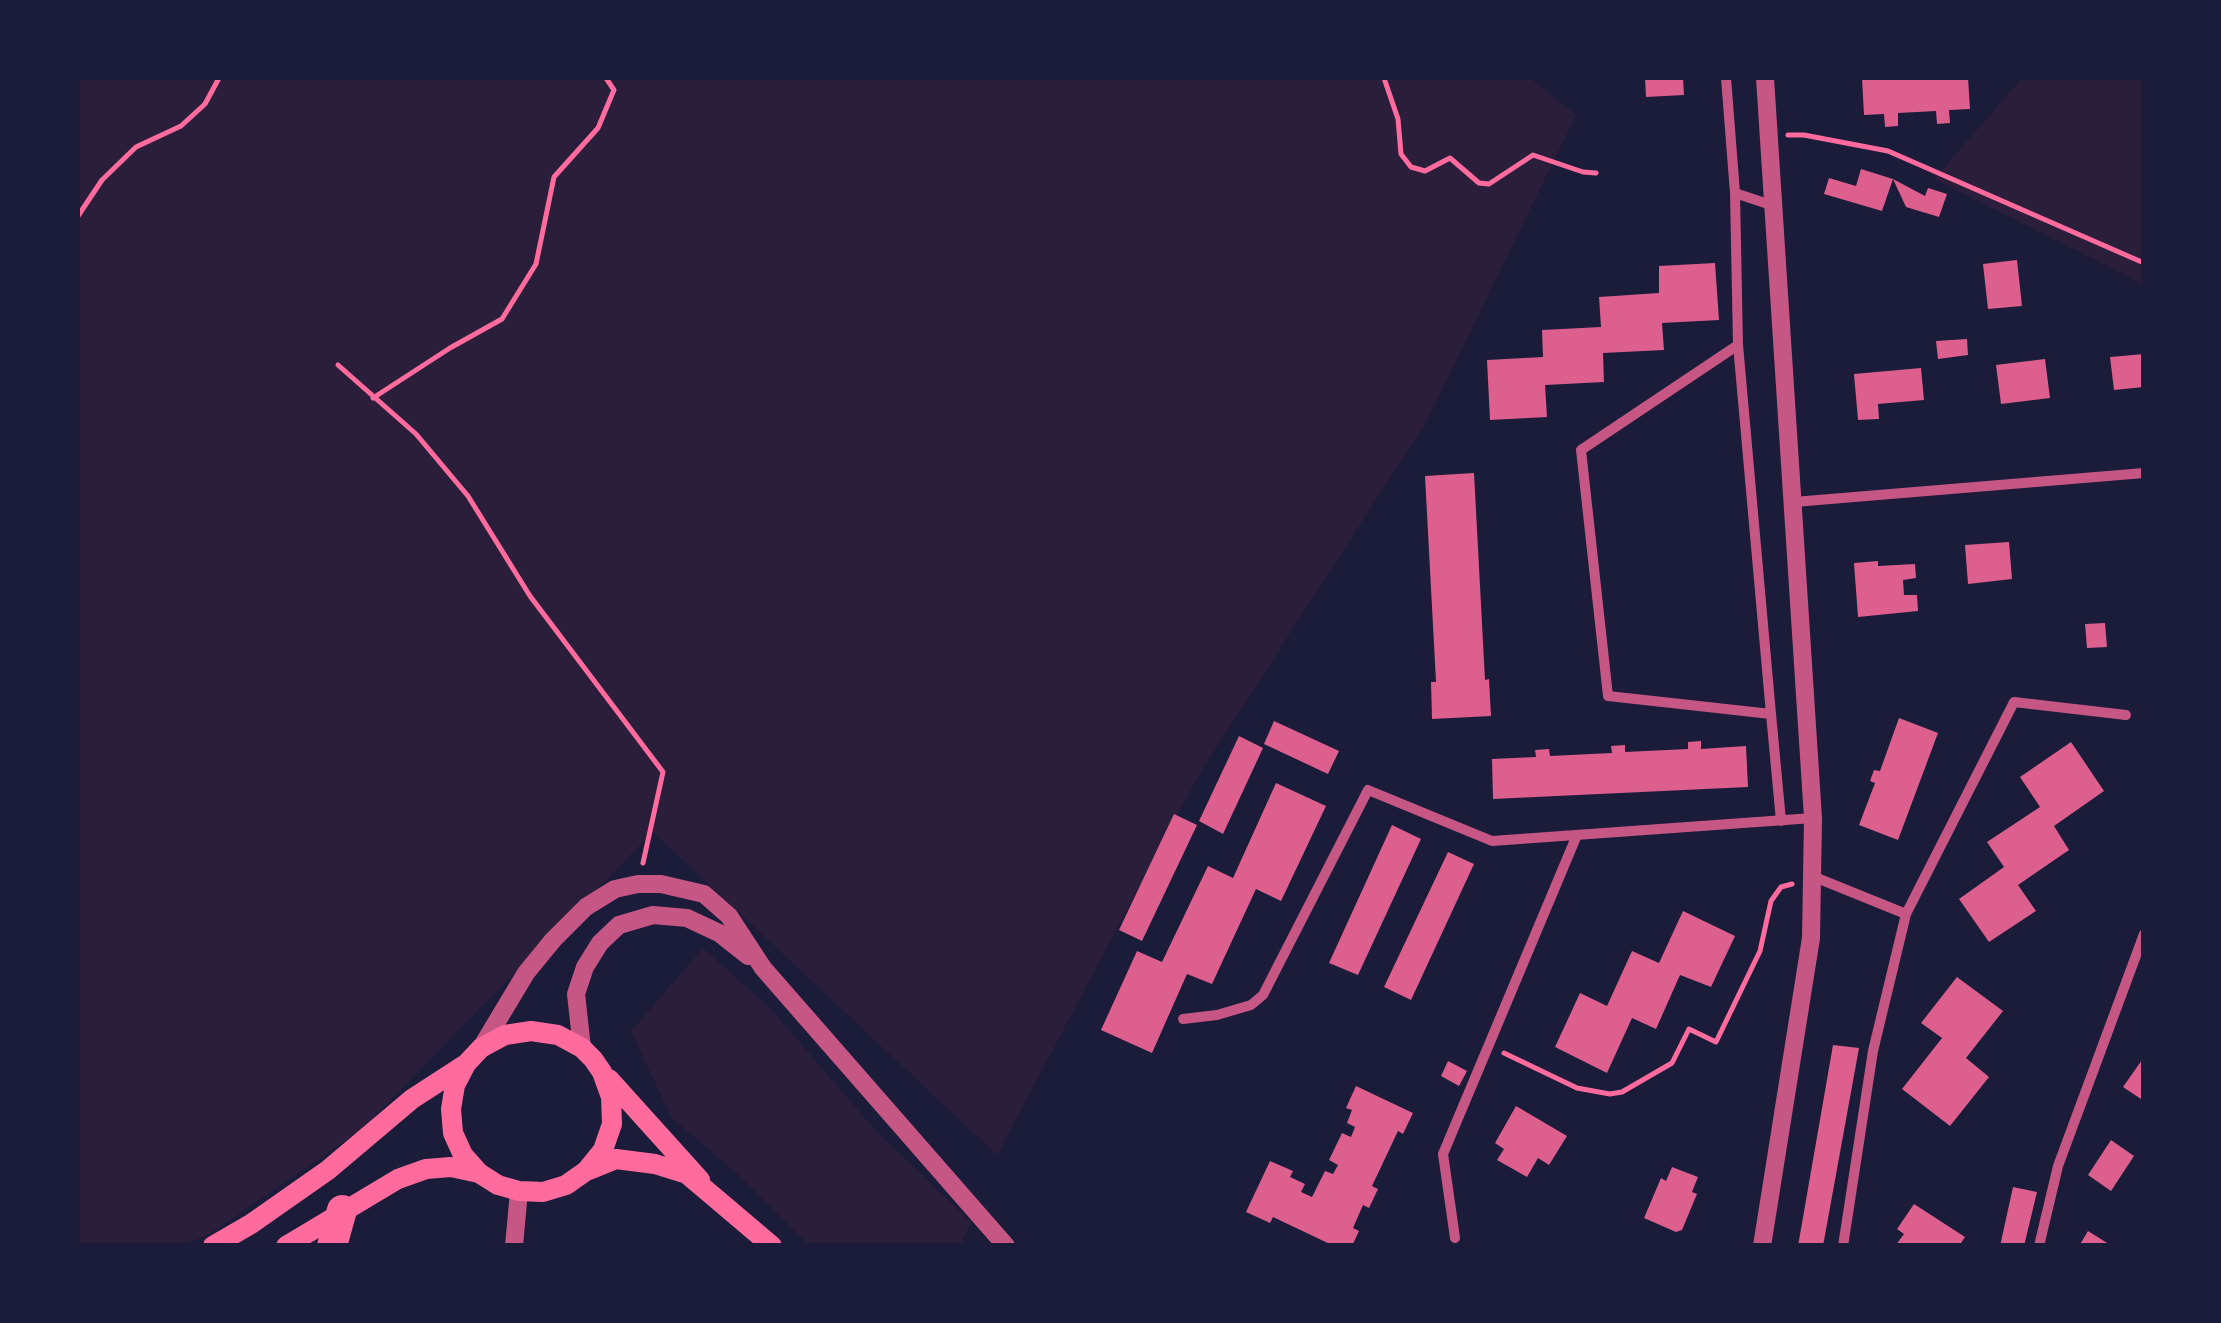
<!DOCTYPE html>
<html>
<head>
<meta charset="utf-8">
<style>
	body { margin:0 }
	#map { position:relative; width:2221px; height:1323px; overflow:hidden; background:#1b1b3a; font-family:"Archivo Narrow",sans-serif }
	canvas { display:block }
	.frame { position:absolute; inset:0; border:80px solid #1b1b3a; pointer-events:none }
</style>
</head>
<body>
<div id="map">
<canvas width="2221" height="1323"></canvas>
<div class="frame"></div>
</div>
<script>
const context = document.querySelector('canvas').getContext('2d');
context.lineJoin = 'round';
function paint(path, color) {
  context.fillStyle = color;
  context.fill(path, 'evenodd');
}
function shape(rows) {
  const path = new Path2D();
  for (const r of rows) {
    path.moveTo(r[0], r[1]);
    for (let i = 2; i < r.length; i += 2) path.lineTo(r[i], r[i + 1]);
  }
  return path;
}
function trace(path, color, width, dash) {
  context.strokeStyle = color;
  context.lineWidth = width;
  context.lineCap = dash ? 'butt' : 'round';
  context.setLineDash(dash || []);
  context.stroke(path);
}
paint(shape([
	[78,78,1530,78,1576,115,1428,419,1198,776,997,1155,653,832,361,1130,208,1235,181,1245,78,1246],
	[2022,78,2143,78,2143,288,2137,281,1934,179],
	[703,948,771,1009,876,1131,971,1222,961,1245,809,1245,741,1177,671,1117,631,1031]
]), '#2a1e3b');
paint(shape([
	[1645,78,1683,78,1684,95,1646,97],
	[1862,78,1968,78,1970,109,1949,110,1950,123,1937,124,1936,111,1898,113,1898,126,1885,127,1884,114,1864,115],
	[1861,169,1893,179,1882,211,1824,194,1829,178,1856,186],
	[1893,179,1925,196,1928,188,1947,194,1939,217,1906,207],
	[2017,260,2022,306,1988,309,1983,264],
	[1715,263,1719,320,1662,323,1664,350,1603,353,1604,382,1545,385,1547,417,1490,420,1487,360,1543,357,1542,330,1601,327,1599,297,1659,293,1659,266],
	[1967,339,1968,355,1938,359,1936,341],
	[2144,354,2144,387,2114,390,2110,357],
	[2045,359,2050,398,2001,404,1996,365],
	[1921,368,1924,400,1878,404,1879,419,1858,420,1854,374],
	[1474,473,1485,680,1489,679,1491,716,1432,719,1431,682,1436,682,1425,476],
	[2009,542,2012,579,1968,584,1965,545],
	[1878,561,1878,566,1915,564,1916,578,1903,580,1904,595,1917,595,1918,611,1858,617,1854,563],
	[2105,623,2107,647,2087,648,2085,624],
	[1899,718,1938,733,1898,840,1859,825,1875,783,1870,781,1874,770,1880,771],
	[1274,721,1339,751,1328,774,1264,744],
	[1239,736,1263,748,1223,834,1199,821],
	[1701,741,1701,749,1746,746,1748,787,1493,799,1492,759,1536,757,1535,750,1549,749,1550,756,1612,753,1611,746,1625,745,1625,752,1688,749,1688,742],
	[2071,742,2104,791,2054,826,2069,850,2018,885,2036,911,1989,942,1959,899,2004,867,1987,842,2040,807,2020,777],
	[1276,783,1326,806,1281,901,1256,889,1212,984,1187,974,1152,1053,1101,1030,1137,951,1162,962,1208,866,1233,878],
	[1174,814,1197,825,1142,941,1119,930],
	[1392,825,1421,839,1358,975,1329,963],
	[1448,852,1474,864,1411,1000,1384,987],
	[1683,911,1735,936,1711,987,1680,975,1656,1029,1632,1018,1607,1073,1555,1047,1580,993,1607,1006,1632,951,1659,963],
	[1957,977,2003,1011,1966,1058,1989,1077,1950,1126,1902,1089,1942,1038,1921,1023],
	[1833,1045,1859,1048,1823,1246,1798,1246],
	[2144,1057,2144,1101,2123,1087],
	[1448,1061,1467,1071,1459,1086,1441,1076],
	[1356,1086,1413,1113,1403,1134,1398,1131,1372,1186,1378,1189,1369,1208,1363,1205,1353,1228,1359,1231,1352,1246,1334,1246,1273,1217,1270,1223,1246,1212,1270,1161,1293,1171,1290,1177,1305,1184,1301,1192,1312,1197,1325,1171,1333,1174,1338,1165,1329,1160,1342,1133,1351,1137,1355,1127,1347,1123,1352,1110,1346,1108],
	[1516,1106,1567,1136,1549,1165,1538,1158,1527,1177,1497,1160,1504,1149,1495,1143],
	[2111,1140,2134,1156,2111,1191,2088,1175],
	[1672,1167,1698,1177,1692,1192,1697,1194,1682,1230,1676,1232,1644,1218,1661,1178,1666,1181],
	[2013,1187,2037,1192,2024,1246,2000,1246],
	[1914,1204,1965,1237,1959,1246,1895,1246,1904,1234,1897,1229],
	[2088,1231,2112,1246,2079,1246]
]), '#dd5f8e');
trace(shape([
	[1384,78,1398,119,1401,154,1411,167,1425,171,1450,158,1479,183,1489,184,1533,155,1583,172,1596,173],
	[1788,135,1804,135,1888,151,2144,263],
	[78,216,102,180,136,147,181,126,205,104,219,78],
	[338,365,416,434,468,496,530,596,663,772,643,863],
	[373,398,450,348,502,319,536,264,554,177,598,128,614,90,606,78],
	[1504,1053,1577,1088,1610,1094,1622,1092,1672,1063,1689,1029,1716,1042,1760,951,1771,901,1781,887,1792,884]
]), '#ff6b9d', 5);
trace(shape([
	[1726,78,1735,193,1774,206],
	[1735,193,1738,345,1581,450,1608,696,1771,714,1781,821],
	[1738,345,1771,714],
	[1794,502,2144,473],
	[1812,876,1906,914,2014,702,2126,715],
	[1183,1019,1217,1015,1251,1005,1263,995,1368,790,1492,841,1813,818],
	[1455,1238,1443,1154,1577,835],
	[1843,1246,1873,1051,1906,914],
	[2039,1246,2058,1166,2144,934]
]), '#c65784', 10);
trace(shape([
	[481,1048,526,973,553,940,586,907,615,889,638,884,661,884,704,894,729,916,763,968,1006,1246],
	[582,1048,576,994,585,967,600,943,619,925,653,915,687,918,719,933,748,956],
	[514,1246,519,1191],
	[1762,1246,1811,938,1813,818,1765,78]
]), '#c65784', 18);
trace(shape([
	[609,1079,700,1180],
	[589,1170,616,1159,655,1164,687,1174,772,1246],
	[213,1246,251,1224,328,1170,412,1099,466,1064,481,1048,505,1035,531,1031,558,1035,582,1048,593,1059,602,1072,611,1097,612,1124,603,1150,586,1171,566,1185,543,1192,519,1191,498,1185,479,1173,463,1155,453,1133,451,1109,455,1085,466,1064],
	[286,1246,398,1179,426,1169,451,1167,479,1173]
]), '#ff6b9d', 20);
trace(shape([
	[332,1246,342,1210]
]), '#ff6b9d', 30);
</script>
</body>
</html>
